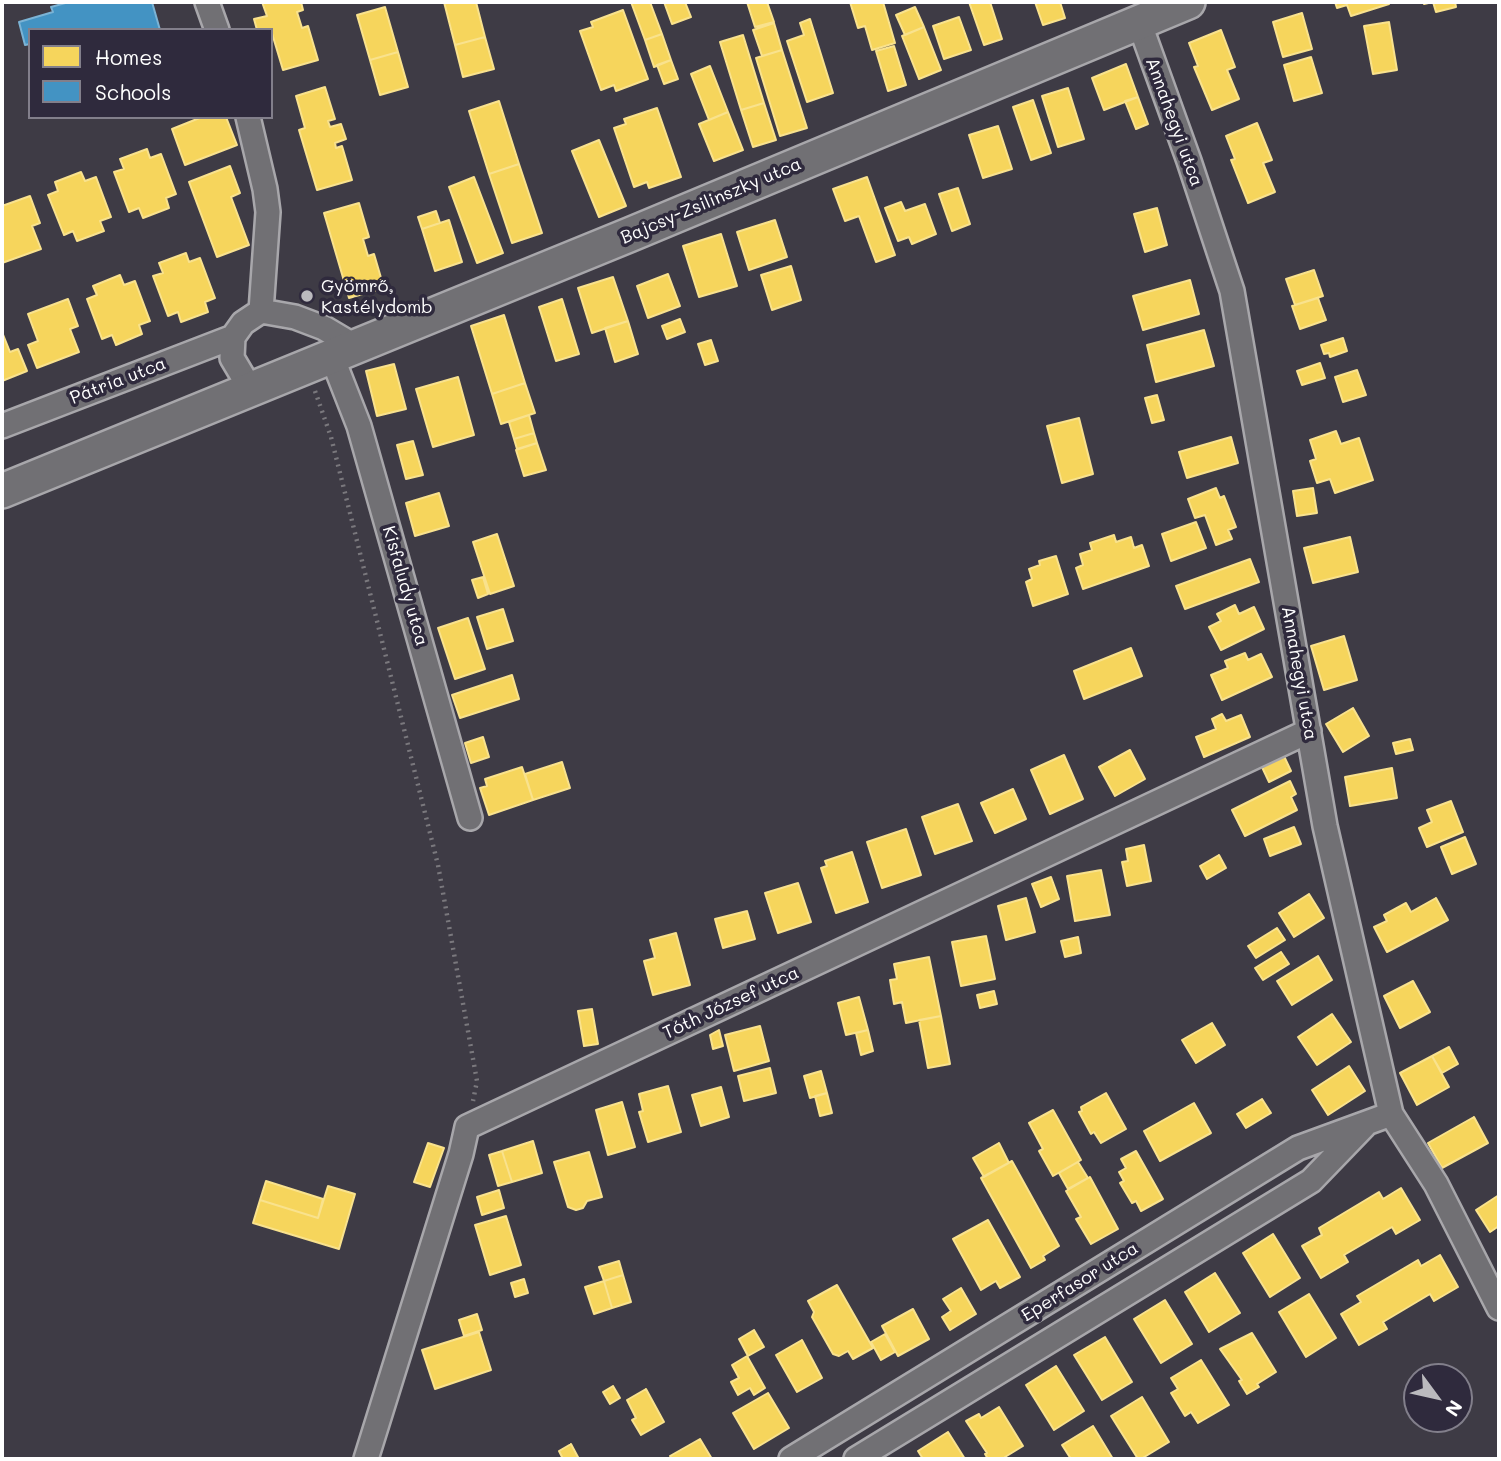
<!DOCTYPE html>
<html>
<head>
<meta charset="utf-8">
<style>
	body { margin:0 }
	#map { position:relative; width:1501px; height:1461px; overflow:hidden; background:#3e3b45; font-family:Mali,sans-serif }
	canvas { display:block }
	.frame { position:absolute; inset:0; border:4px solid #fff; pointer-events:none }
	.legend { position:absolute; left:28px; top:28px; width:245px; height:91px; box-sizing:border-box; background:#2f2a3d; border:2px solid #827f8b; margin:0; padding:9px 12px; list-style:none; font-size:21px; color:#fff }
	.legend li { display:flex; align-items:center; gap:14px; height:35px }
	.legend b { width:35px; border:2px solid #827f8b }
	.north { position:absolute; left:1403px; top:1363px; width:70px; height:70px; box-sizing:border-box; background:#2f2a3d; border:2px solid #827f8b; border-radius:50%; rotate:123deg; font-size:19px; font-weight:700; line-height:28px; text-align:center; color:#fff }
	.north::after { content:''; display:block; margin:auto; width:24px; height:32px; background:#bbbabe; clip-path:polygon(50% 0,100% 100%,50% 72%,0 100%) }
</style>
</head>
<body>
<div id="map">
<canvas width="1501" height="1461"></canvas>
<div class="frame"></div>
<ul class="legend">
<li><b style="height:19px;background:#f6d55c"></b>Homes</li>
<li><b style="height:19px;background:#4393c3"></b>Schools</li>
</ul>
<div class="north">N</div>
</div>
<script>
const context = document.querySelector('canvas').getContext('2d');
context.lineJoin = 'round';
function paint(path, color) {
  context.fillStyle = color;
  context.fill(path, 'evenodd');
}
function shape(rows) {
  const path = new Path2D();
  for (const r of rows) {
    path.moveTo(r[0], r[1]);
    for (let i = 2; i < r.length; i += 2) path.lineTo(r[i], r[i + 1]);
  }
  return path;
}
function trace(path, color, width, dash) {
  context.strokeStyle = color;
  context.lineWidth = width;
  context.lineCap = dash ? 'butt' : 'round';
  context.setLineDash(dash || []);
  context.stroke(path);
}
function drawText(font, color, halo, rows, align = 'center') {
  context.font = font + ' Mali,sans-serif';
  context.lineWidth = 7;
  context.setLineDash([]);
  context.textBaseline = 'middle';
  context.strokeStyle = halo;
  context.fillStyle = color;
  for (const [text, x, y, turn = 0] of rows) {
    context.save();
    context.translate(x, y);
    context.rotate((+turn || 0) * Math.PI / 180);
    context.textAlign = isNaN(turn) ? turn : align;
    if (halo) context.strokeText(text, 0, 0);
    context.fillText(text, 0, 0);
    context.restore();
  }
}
const homes = shape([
	[262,2,301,2,303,10,297,12,302,28,308,26,318,60,283,70,271,30,257,30,254,19,267,16,262,2],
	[444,2,476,2,485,37,455,45,444,2],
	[631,2,650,2,662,34,645,40,631,2],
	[664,2,685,2,691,17,672,24,664,2],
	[747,2,767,2,774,22,755,27,747,2],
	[850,2,883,2,895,43,872,50,865,26,858,28,850,2],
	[969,2,990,2,1002,39,984,45,969,2],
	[1035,2,1060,2,1065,18,1043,25,1035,2],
	[1335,2,1388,2,1389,4,1351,16,1347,5,1337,8,1335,2],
	[1424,2,1455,2,1456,7,1436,12,1433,2,1424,4,1424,2],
	[385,7,398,52,370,60,357,15,385,7],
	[915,7,924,27,905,35,896,15,915,7],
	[623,10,648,79,616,91,614,85,601,90,580,31,593,27,591,22,623,10],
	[1302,13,1312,49,1283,57,1273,22,1302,13],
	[959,17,971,50,944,59,933,26,959,17],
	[810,19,833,93,807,102,787,41,804,35,800,23,810,19],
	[1389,22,1397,70,1373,74,1364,26,1389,22],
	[774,23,782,50,762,56,753,30,774,23],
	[924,27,941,70,919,79,902,36,924,27],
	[1221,30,1235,67,1227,70,1239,99,1212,110,1194,67,1198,66,1189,43,1221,30],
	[662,34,671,60,654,67,645,40,662,34],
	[743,35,764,103,741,110,720,42,743,35],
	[485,37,494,69,463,77,455,45,485,37],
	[894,46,906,85,888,91,876,51,894,46],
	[782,50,807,128,780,136,756,58,782,50],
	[398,52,408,87,380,95,370,60,398,52],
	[1311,57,1322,93,1294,101,1284,65,1311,57],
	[671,60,678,79,664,84,657,65,671,60],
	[1126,64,1138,97,1104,110,1092,78,1126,64],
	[710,66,728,112,709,120,691,74,710,66],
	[325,87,335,119,328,121,330,127,341,124,346,139,335,143,336,148,342,146,352,180,317,190,299,130,305,128,296,96,325,87],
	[1068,88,1084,139,1058,147,1042,96,1068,88],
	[1138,97,1148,124,1136,129,1125,101,1138,97],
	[1033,100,1051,153,1031,160,1013,107,1033,100],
	[499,101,519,164,489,174,469,111,499,101],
	[764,103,776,140,753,147,741,110,764,103],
	[657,108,681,177,649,188,647,182,634,187,614,128,626,124,624,119,657,108],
	[728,112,743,150,714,161,699,124,728,112],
	[202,117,226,117,237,145,185,165,172,129,202,117],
	[1257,123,1272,160,1263,163,1275,192,1248,203,1231,160,1235,159,1226,136,1257,123],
	[998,126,1012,169,983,178,969,135,998,126],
	[599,140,626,206,599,217,572,151,599,140],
	[147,149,150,158,161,154,176,194,166,198,169,208,143,218,139,208,129,212,114,172,124,169,120,159,147,149],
	[519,164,542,233,512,243,489,174,519,164],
	[230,166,240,193,231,197,249,245,217,257,189,182,230,166],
	[81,172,85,181,96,177,111,217,100,221,104,231,77,241,73,231,64,235,48,195,58,191,55,182,81,172],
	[474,177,503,253,477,263,449,187,474,177],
	[867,177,895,255,876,262,859,216,845,221,833,189,867,177],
	[958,188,970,224,952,231,939,194,958,188],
	[30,196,40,223,32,226,41,249,2,263,2,206,30,196],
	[901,202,905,211,925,204,936,234,912,244,909,237,898,241,885,208,901,202],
	[359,203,369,237,363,239,368,256,374,254,384,288,349,298,324,213,359,203],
	[1157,208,1167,245,1145,252,1134,214,1157,208],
	[436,211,440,223,422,229,418,217,436,211],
	[449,220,462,262,435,271,422,229,449,220],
	[775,220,787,257,749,270,737,232,775,220],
	[721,234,737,286,699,297,683,246,721,234],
	[186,253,189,262,200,258,215,298,205,302,208,312,181,322,178,312,168,316,153,276,163,273,159,263,186,253],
	[791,266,801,300,772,310,761,275,791,266],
	[1314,270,1323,296,1295,305,1286,279,1314,270],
	[668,274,680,306,648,318,637,286,668,274],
	[120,275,124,285,135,281,150,321,139,325,142,334,116,345,112,335,102,339,87,299,97,295,93,286,120,275],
	[613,277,628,321,592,333,578,288,613,277],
	[1190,280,1199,314,1143,330,1133,296,1190,280],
	[1318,298,1326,320,1300,329,1292,306,1318,298],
	[68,299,78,326,70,329,79,352,37,368,28,345,38,341,28,314,68,299],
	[562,299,579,354,556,361,539,307,562,299],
	[504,315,525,383,492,394,471,326,504,315],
	[680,319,685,332,667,339,662,326,680,319],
	[628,321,638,354,615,362,605,328,628,321],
	[1204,330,1214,366,1156,382,1147,345,1204,330],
	[2,332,10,352,18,349,27,371,2,381,2,332],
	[1343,338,1347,351,1330,357,1329,353,1324,354,1321,345,1343,338],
	[711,340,718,361,705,365,698,344,711,340],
	[1320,363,1325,378,1302,385,1297,371,1320,363],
	[394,364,406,409,377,416,366,371,394,364],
	[1357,370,1366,395,1343,402,1335,377,1357,370],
	[458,377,474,435,433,447,416,389,458,377],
	[525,383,535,413,501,424,492,394,525,383],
	[1157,395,1164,420,1152,423,1145,398,1157,395],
	[529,415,534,433,514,439,509,422,529,415],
	[1079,418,1093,474,1062,483,1047,426,1079,418],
	[1336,431,1341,444,1359,438,1373,480,1335,493,1330,479,1317,483,1310,461,1316,459,1310,440,1336,431],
	[534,433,537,443,517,449,514,439,534,433],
	[1231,437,1238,463,1187,478,1179,452,1231,437],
	[413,441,423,475,406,479,397,445,413,441],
	[537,443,546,470,524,476,516,450,537,443],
	[1216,488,1220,498,1224,496,1236,527,1228,530,1232,539,1216,545,1205,515,1195,518,1188,499,1216,488],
	[1313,488,1317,513,1297,516,1293,491,1313,488],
	[439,493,449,526,415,536,406,503,439,493],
	[1196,522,1206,548,1171,561,1162,534,1196,522],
	[497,534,514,586,490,594,473,542,497,534],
	[1114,535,1116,542,1131,537,1134,548,1142,545,1149,566,1083,589,1076,568,1083,565,1080,554,1092,550,1090,543,1114,535],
	[1350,537,1358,572,1313,583,1304,548,1350,537],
	[1056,556,1068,594,1033,606,1026,582,1032,579,1029,569,1040,565,1039,561,1056,556],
	[1250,559,1259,582,1185,609,1176,586,1250,559],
	[483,577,488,594,478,598,472,580,483,577],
	[1235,605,1239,614,1254,607,1264,629,1221,650,1209,627,1221,621,1217,614,1235,605],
	[503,609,513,641,487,649,477,617,503,609],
	[468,618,485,669,455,679,438,628,468,618],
	[1344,636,1357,680,1324,690,1311,646,1344,636],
	[1131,648,1142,676,1084,699,1074,671,1131,648],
	[1245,653,1248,660,1261,654,1272,677,1222,700,1211,675,1228,668,1225,661,1245,653],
	[512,675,519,699,460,718,452,695,512,675],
	[1353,708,1369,736,1343,752,1326,724,1353,708],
	[1222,714,1226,721,1241,715,1250,737,1204,757,1196,737,1216,729,1212,719,1222,714],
	[483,737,489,757,471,763,465,743,483,737],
	[1410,739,1413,750,1396,754,1393,743,1410,739],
	[1130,750,1145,779,1115,796,1099,767,1130,750],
	[1283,754,1291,771,1269,782,1261,765,1283,754],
	[1064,755,1083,799,1050,814,1031,770,1064,755],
	[562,762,570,788,533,800,525,774,562,762],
	[522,767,533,800,489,815,480,788,487,786,485,779,522,767],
	[1392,768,1397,798,1350,806,1345,777,1392,768],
	[1290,781,1296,794,1291,797,1297,810,1245,836,1232,810,1290,781],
	[1013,789,1026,819,995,833,981,803,1013,789],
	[1451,801,1463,832,1427,847,1419,828,1432,822,1427,810,1451,801],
	[958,804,972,841,935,854,922,817,958,804],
	[1294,827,1301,844,1270,856,1264,839,1294,827],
	[906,829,921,875,882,888,867,842,906,829],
	[1465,837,1476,864,1452,874,1441,847,1465,837],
	[1144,845,1151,881,1127,886,1122,862,1128,861,1126,849,1144,845],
	[852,852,868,902,836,913,821,868,827,866,825,861,852,852],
	[1219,855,1226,868,1207,879,1200,866,1219,855],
	[1101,870,1110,915,1075,921,1067,876,1101,870],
	[1051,877,1059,899,1041,907,1032,884,1051,877],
	[798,883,811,922,778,933,765,893,798,883],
	[1309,894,1324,918,1294,937,1279,913,1309,894],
	[1026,898,1035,932,1006,940,998,906,1026,898],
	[1436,898,1448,920,1387,952,1374,927,1387,921,1384,915,1406,903,1411,912,1436,898],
	[747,911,755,939,723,948,715,919,747,911],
	[1277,928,1285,940,1256,958,1248,946,1277,928],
	[676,933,690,985,653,995,644,961,655,958,650,940,676,933],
	[986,936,995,979,961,986,952,942,986,936],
	[1078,937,1081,953,1065,957,1061,941,1078,937],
	[1281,952,1289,964,1263,980,1255,968,1281,952],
	[1318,956,1332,980,1292,1005,1277,981,1318,956],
	[929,957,941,1016,906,1023,902,1002,894,1004,890,980,897,979,894,964,929,957],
	[1413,981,1430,1012,1400,1028,1384,996,1413,981],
	[994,991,997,1004,980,1008,977,995,994,991],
	[859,997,868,1030,846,1035,838,1003,859,997],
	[592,1009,598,1044,584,1046,578,1011,592,1009],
	[1332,1014,1351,1042,1317,1065,1298,1037,1332,1014],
	[941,1016,950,1064,928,1068,919,1020,941,1016],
	[1212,1023,1225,1045,1196,1063,1182,1040,1212,1023],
	[760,1026,769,1061,734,1071,725,1035,760,1026],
	[719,1030,723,1046,713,1049,710,1035,719,1030],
	[868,1030,873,1051,861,1055,856,1033,868,1030],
	[1449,1047,1458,1064,1442,1073,1432,1056,1449,1047],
	[1432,1056,1449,1087,1417,1105,1400,1073,1432,1056],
	[1349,1066,1365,1091,1328,1115,1312,1090,1349,1066],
	[770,1068,776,1093,744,1101,738,1076,770,1068],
	[821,1071,827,1093,810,1098,804,1076,821,1071],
	[668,1086,681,1132,648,1142,639,1112,643,1111,639,1094,668,1086],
	[721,1087,729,1117,701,1126,692,1095,721,1087],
	[827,1093,832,1113,820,1116,815,1096,827,1093],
	[1106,1093,1126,1129,1101,1143,1094,1132,1091,1134,1079,1112,1082,1111,1081,1107,1106,1093],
	[1262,1099,1271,1113,1246,1128,1237,1114,1262,1099],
	[622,1102,635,1147,608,1155,596,1110,622,1102],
	[1194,1103,1211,1133,1160,1161,1144,1131,1194,1103],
	[1053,1110,1081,1160,1053,1176,1039,1151,1043,1149,1029,1123,1053,1110],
	[1474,1117,1488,1143,1442,1168,1428,1143,1474,1117],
	[533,1141,542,1173,512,1182,502,1151,533,1141],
	[428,1143,444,1148,430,1187,414,1182,428,1143],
	[999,1143,1009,1163,984,1177,973,1158,999,1143],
	[502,1151,512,1182,498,1186,489,1155,502,1151],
	[1136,1151,1163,1199,1141,1211,1136,1201,1132,1203,1120,1183,1124,1181,1119,1172,1126,1168,1121,1159,1136,1151],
	[589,1152,602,1197,587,1201,583,1208,576,1210,568,1207,554,1162,589,1152],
	[1012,1161,1059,1246,1043,1256,1045,1260,1031,1268,981,1178,1012,1161],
	[1078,1162,1088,1178,1068,1189,1059,1173,1078,1162],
	[1090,1177,1118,1229,1091,1244,1076,1219,1081,1217,1066,1191,1090,1177],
	[266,1181,323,1199,318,1218,260,1200,266,1181],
	[328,1186,355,1194,339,1249,253,1223,260,1200,318,1218,328,1186],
	[1401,1188,1420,1220,1396,1234,1392,1227,1344,1255,1348,1262,1321,1278,1302,1246,1322,1235,1319,1228,1379,1192,1383,1199,1401,1188],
	[499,1190,504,1208,482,1215,477,1197,499,1190],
	[1499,1195,1499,1226,1490,1232,1476,1210,1499,1195],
	[506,1216,521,1265,490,1275,475,1225,506,1216],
	[988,1220,1020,1277,1000,1288,996,1281,981,1290,953,1239,988,1220],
	[1273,1234,1300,1278,1270,1297,1243,1253,1273,1234],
	[1440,1255,1458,1287,1434,1301,1430,1294,1383,1322,1387,1329,1359,1345,1341,1314,1361,1302,1357,1296,1418,1260,1421,1266,1440,1255],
	[619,1261,623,1275,604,1281,599,1267,619,1261],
	[1215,1273,1240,1313,1209,1332,1185,1292,1215,1273],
	[623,1275,631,1302,612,1308,604,1281,623,1275],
	[524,1279,528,1293,515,1297,511,1283,524,1279],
	[604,1281,612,1308,594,1314,585,1287,604,1281],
	[837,1285,873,1348,853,1359,848,1351,839,1356,833,1354,812,1317,814,1312,808,1301,837,1285],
	[961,1288,976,1314,950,1330,942,1317,951,1311,943,1299,961,1288],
	[1309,1294,1336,1338,1306,1357,1279,1312,1309,1294],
	[1165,1300,1192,1344,1161,1363,1134,1319,1165,1300],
	[913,1309,929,1339,898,1356,882,1326,913,1309],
	[477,1314,482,1330,464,1336,459,1320,477,1314],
	[754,1330,764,1347,748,1356,739,1339,754,1330],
	[479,1332,491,1370,435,1389,422,1350,479,1332],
	[1252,1333,1276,1372,1257,1384,1259,1387,1247,1394,1239,1381,1242,1380,1220,1349,1252,1333],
	[885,1334,895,1352,881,1360,871,1342,885,1334],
	[1105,1337,1132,1382,1102,1400,1074,1355,1105,1337],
	[802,1340,822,1378,797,1392,776,1355,802,1340],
	[747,1356,765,1388,754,1395,750,1388,738,1395,731,1382,739,1378,732,1365,747,1356],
	[1201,1360,1229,1405,1198,1423,1191,1412,1185,1416,1171,1393,1178,1389,1171,1378,1201,1360],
	[1056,1366,1084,1411,1054,1430,1026,1385,1056,1366],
	[613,1386,620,1398,610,1404,603,1392,613,1386],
	[646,1389,664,1422,641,1435,632,1420,636,1418,627,1400,646,1389],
	[768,1393,789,1428,754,1449,733,1413,768,1393],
	[1142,1397,1169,1442,1141,1459,1138,1459,1111,1416,1142,1397],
	[999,1407,1023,1446,1005,1457,1006,1459,988,1459,985,1454,987,1453,966,1421,979,1414,981,1418,999,1407],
	[1093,1426,1113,1459,1071,1459,1062,1445,1093,1426],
	[948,1432,965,1459,923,1459,918,1451,948,1432],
	[700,1439,712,1459,672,1459,670,1456,700,1439],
	[571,1444,579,1459,563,1459,559,1451,571,1444]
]);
paint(homes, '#f6d55c');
trace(homes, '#f9e28d', 2);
const schools = shape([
	[69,2,152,2,160,30,30,30,30,44,25,45,19,22,53,12,51,7,69,2]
]);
paint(schools, '#4393c3');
trace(schools, '#7bb3d5', 2);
const street = shape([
	[207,2,217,30],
	[1139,22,1189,161,1232,291,1325,826,1391,1114,1436,1184,1499,1308],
	[248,117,265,189,268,212,261,311],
	[332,357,359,426,470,818],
	[251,390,232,358,233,337,243,323,261,311,295,317,324,328,356,347],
	[2,426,233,337],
	[366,1459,461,1154,467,1127,1309,731],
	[791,1459,1298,1148,1391,1114],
	[856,1459,1311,1181,1364,1126]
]);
const secondary = shape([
	[2,491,629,235,1188,2]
]);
trace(street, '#a8a7ab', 28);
trace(secondary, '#a8a7ab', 38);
trace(shape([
	[315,391,331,437,438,865,477,1081,473,1101]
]), '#7a787d', 4.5, [2, 5]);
trace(street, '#717074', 23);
trace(secondary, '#717074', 33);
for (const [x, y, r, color] of [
	[307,296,7,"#bbbabe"]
]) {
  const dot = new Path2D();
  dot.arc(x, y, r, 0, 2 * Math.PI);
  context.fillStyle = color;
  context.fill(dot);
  trace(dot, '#2f2a3d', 2.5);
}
drawText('18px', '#fff', '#2f2a3d', [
	["Annahegyi utca",1174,122,70],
	["Bajcsy-Zsilinszky utca",711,201,-23],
	["Pátria utca",118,381,-21],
	["Kisfaludy utca",405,586,74],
	["Annahegyi utca",1299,673,80],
	["Tóth József utca",731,1003,-25],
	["Eperfasor utca",1080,1282,-32]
]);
drawText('18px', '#fff', '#2f2a3d', [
	["Gyömrő,",321,286],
	["Kastélydomb",321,307]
], 'left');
</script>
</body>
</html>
